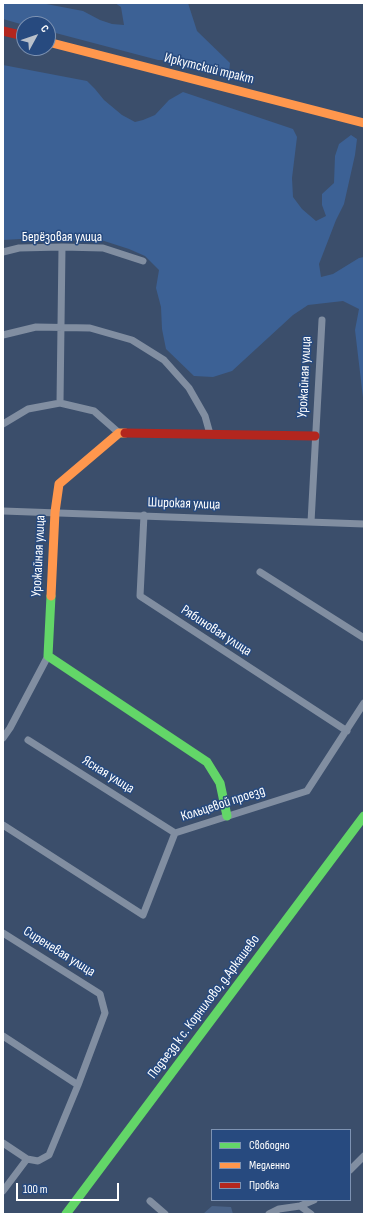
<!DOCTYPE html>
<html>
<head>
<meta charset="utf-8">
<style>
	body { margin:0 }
	#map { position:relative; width:367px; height:1217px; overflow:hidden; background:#3b4e6b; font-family:"Sofia Sans Condensed",sans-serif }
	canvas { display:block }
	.frame { position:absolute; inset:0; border:4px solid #fff; pointer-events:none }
	.legend { position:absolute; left:211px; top:1129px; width:140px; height:72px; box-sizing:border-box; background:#274a7f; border:1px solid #7d92b2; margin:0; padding:5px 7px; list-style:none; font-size:12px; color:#fff }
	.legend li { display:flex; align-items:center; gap:8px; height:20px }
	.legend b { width:20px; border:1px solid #7d92b2 }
	.north { position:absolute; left:16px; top:16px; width:40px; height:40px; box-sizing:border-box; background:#274a7f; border:1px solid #7d92b2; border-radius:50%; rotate:50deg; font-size:11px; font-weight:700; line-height:16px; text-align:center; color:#fff }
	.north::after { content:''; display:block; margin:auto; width:14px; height:18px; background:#bac1cb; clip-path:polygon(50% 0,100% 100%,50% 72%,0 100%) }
	.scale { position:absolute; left:16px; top:1183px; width:103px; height:18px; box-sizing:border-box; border:2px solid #fff; border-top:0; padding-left:5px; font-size:12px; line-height:14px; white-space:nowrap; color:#fff; -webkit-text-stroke:3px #274a7f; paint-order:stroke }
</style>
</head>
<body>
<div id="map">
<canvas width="367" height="1217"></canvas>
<div class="frame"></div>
<ul class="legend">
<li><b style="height:5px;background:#63d668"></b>Свободно</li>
<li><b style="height:5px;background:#ff974d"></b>Медленно</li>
<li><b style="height:5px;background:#b3261e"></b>Пробка</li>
</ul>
<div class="north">С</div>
<div class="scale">100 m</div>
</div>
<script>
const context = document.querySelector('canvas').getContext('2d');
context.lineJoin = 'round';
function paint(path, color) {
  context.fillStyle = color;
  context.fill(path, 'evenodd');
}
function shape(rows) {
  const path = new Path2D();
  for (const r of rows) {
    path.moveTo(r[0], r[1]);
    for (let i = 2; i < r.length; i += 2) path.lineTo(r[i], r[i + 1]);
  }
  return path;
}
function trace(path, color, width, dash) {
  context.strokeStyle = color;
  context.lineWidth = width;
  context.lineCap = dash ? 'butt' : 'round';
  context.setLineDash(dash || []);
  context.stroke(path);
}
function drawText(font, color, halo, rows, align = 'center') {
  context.font = font + ' "Sofia Sans Condensed",sans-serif';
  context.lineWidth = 3;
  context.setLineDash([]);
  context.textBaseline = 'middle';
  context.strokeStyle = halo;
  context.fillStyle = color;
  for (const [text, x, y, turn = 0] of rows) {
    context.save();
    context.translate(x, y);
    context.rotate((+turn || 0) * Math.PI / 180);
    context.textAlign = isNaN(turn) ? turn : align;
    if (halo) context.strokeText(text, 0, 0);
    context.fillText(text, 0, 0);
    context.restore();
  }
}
paint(shape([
	[3,3,41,3,83,11,100,20,112,24,124,25,121,7,115,3,188,3,197,31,230,63,229,73,204,70,187,61,158,60,48,31,48,24,24,25,3,19],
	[3,65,87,81,95,89,104,100,122,115,135,122,143,120,155,115,169,100,183,92,293,129,297,137,292,178,293,197,302,209,316,221,326,216,322,205,322,194,334,183,335,156,339,144,351,135,357,139,355,155,344,204,336,220,319,264,321,277,333,274,359,258,364,257,364,406,355,330,359,309,343,301,308,305,293,315,232,371,213,377,194,376,166,349,162,329,161,307,156,288,159,270,145,256,129,249,98,239,64,241,20,239,3,240]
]), '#3c6195');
paint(shape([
	[212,1206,231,1207,233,1214,203,1214]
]), '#4a6388');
trace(shape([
	[3,252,19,248,62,247,103,248,143,261],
	[3,335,36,327,90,328,132,340,164,360,189,388,205,416,210,434],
	[60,403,62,247],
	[3,424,28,409,60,403,94,411,119,433],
	[3,511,364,524],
	[144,515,140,596,347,731],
	[311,522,322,320],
	[260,572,364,638],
	[3,738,10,728,48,656],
	[28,740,175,833],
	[3,825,143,915,175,833,307,791,364,703],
	[3,933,100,994,105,1013,78,1085,49,1155,38,1161,27,1159,3,1191],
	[3,1036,78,1085],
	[3,1143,27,1159],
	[350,1170,364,1156],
	[150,1201,165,1214],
	[300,1206,311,1214],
	[269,1214,279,1209,300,1206,314,1200]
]), '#818ea1', 7);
trace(shape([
	[51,596,48,656,207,762,220,783,227,816],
	[66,1214,364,816]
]), '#63d668', 9);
trace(shape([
	[48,42,364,123],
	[51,596,55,512,59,484,119,433,125,433]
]), '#ff974d', 9);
trace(shape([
	[3,31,24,36],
	[125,433,315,436]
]), '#b3261e', 9);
drawText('14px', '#fff', '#274a7f', [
	["Иркутский тракт",209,69,14],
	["Берёзовая улица",62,237],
	["Урожайная улица",305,377,-87],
	["Широкая улица",184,504,2],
	["Урожайная улица",39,556,-87],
	["Рябиновая улица",216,631,33],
	["Ясная улица",108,775,32],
	["Кольцевой проезд",223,804,-18],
	["Сиреневая улица",59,952,32],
	["Подъезд к с. Корнилово, д.Аркашево",204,1007,-53]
]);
</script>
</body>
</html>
